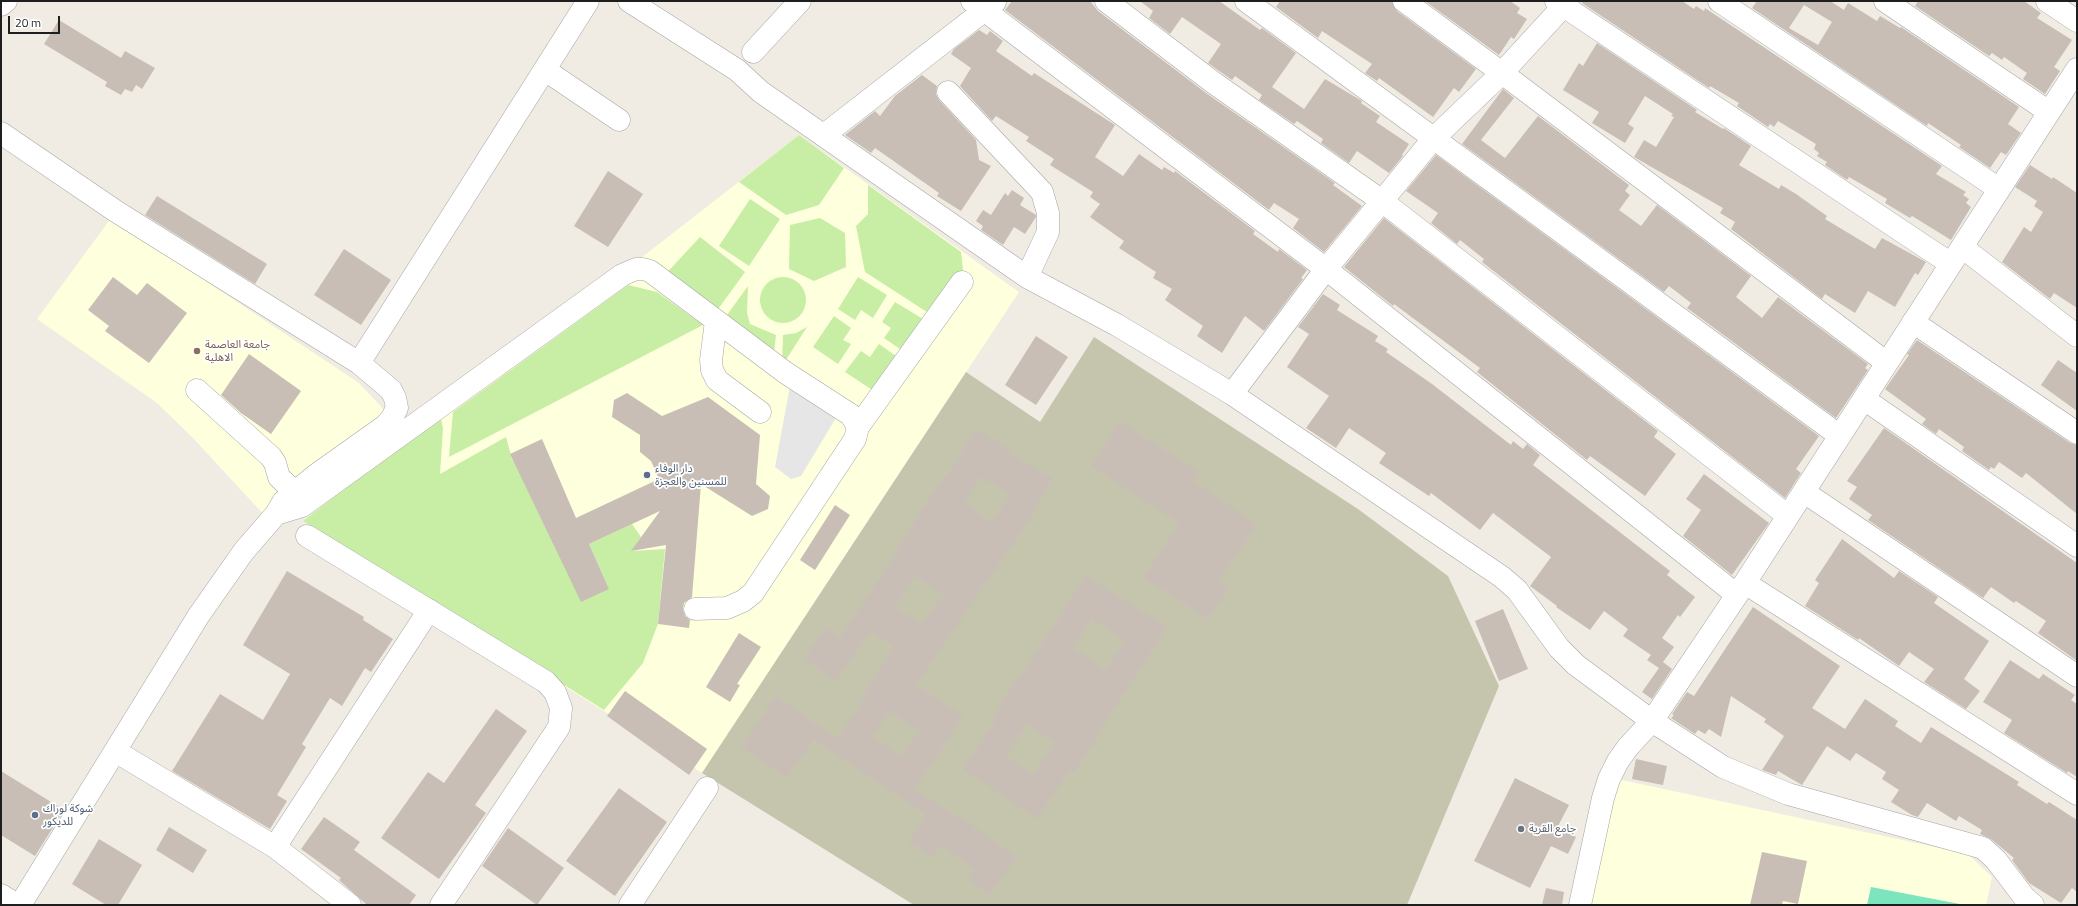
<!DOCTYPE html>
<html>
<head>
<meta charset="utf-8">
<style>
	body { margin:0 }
	#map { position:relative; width:2078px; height:906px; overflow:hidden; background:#f0ece3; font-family:"Titillium Web",sans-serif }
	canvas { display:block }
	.frame { position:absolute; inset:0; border:2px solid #1e1e1e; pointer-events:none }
	.scale { position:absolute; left:8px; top:16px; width:52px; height:18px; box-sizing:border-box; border:2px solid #1e1e1e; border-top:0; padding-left:5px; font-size:12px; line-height:14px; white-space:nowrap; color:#1e1e1e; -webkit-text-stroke:3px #fff; paint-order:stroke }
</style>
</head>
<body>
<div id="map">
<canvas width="2078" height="906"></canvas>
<div class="frame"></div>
<div class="scale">20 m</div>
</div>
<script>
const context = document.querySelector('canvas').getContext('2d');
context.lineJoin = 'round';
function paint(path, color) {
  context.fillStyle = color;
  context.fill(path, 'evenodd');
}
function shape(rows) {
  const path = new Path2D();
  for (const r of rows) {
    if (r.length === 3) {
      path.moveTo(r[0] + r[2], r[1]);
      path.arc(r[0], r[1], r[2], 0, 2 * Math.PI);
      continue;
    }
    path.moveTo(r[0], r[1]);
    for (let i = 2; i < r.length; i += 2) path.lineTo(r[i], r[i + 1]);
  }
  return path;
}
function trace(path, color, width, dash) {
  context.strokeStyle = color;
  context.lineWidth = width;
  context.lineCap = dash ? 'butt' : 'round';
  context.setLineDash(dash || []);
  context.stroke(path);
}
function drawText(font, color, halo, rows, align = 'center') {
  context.font = font + ' "Titillium Web","Noto Sans Arabic",sans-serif';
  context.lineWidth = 3.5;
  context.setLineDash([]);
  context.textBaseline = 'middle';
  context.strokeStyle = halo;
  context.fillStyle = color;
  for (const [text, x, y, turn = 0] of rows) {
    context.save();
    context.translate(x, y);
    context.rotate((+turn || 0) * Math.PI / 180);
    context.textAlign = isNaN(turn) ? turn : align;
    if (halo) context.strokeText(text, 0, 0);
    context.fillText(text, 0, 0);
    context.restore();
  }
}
paint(shape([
	[799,135,1019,292,702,773,303,521],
	[111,218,359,383,385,411,265,516,193,438,157,403,37,319],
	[1617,779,1968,854,1992,877,1986,905,1589,905]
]), '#feffdd');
paint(shape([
	[1094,337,1358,509,1448,576,1499,686,1407,905,914,905,702,773,966,372,1040,422]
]), '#c5c5ae');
paint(shape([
	[799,135,844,168,819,205,786,215,739,182],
	[868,185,961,252,963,271,930,314,865,272,856,226,868,214],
	[750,199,780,219,749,266,719,246],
	[820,218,845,233,846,267,814,281,789,269,790,225],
	[700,237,745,272,713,316,661,279],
	[783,300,23],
	[858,277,887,295,873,318,861,310,855,320,838,309],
	[628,285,657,292,703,325,449,457,453,412],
	[748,286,747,313,750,324,776,335,773,361,722,322],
	[895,302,923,319,903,351,884,338,891,328,882,322],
	[834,316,851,328,843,340,851,344,838,364,813,347],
	[807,327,782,366,783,335,796,333],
	[879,344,896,356,874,391,845,372,861,351,870,357],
	[440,415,443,428,440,474,506,437,512,459,609,589,589,544,632,524,641,537,632,551,665,549,658,624,643,663,604,710,303,521]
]), '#c8eea5');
paint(shape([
	[1871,887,1965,905,1867,905]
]), '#7ce5be');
paint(shape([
	[793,370,843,406,801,476,791,479,775,467]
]), '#e6e6e6');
paint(shape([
	[1012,1,1090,1,1098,11,1206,93,1335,183,1333,185,1362,206,1324,252,1293,228,1299,219,1274,203,1269,210,1005,10],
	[1140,1,1219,1,1260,30,1262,28,1296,53,1272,87,1304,109,1325,79,1362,101,1361,103,1380,116,1376,122,1409,144,1402,155,1403,156,1389,173,1357,151,1349,163,1321,143,1323,139,1297,121,1294,124,1259,100,1262,95,1235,76,1232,80,1208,63,1221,44,1182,17,1170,34,1149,18,1153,11],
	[1280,1,1392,1,1397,11,1476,69,1459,92,1454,88,1433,117,1379,78,1377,81,1365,73,1372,64,1322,31,1318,38,1276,7],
	[1425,1,1510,1,1520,8,1517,13,1527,19,1514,39,1511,37,1499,55],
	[1583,1,1682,1,1694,9,1696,6,1704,11,1705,8,1942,166,1936,174,1966,192,1963,195,1969,199,1966,203,1971,207,1951,240,1912,216,1910,218,1885,203,1887,199,1849,177,1847,180,1825,165,1827,162,1817,156,1819,153,1814,149,1816,144,1778,121,1774,127,1770,124,1768,127,1737,106,1739,103,1710,86,1709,88,1582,3],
	[1757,1,1830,1,1844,10,1848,3,1877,21,1880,16,1900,28,1901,27,2019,107,2008,124,2021,133,2006,155,2001,152,1990,168,1959,147,1961,145,1928,123,1927,126,1752,8],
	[1804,5,1832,22,1818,45,1789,28],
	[1918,1,2024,1,2041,13,2037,18,2072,40,2054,67,2060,71,2045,94,2023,79,2027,73,2004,57,2002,60,1992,53,1989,56,1915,6],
	[59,20,121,58,125,51,155,68,142,89,136,85,132,92,125,89,121,95,105,86,107,82,44,44],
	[979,30,987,35,990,31,1003,41,996,51,1032,76,1034,73,1115,125,1095,157,1123,176,1139,154,1162,170,1164,167,1174,173,1175,171,1255,231,1253,234,1278,252,1279,249,1307,270,1301,278,1303,279,1264,331,1245,316,1222,353,1197,336,1203,326,1165,300,1172,289,1153,278,1156,272,1119,248,1124,241,1090,217,1100,204,1090,197,1093,192,1050,165,1054,159,1026,141,1029,137,996,116,992,121,960,86,971,68,951,54,954,49],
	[1597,43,1697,110,1695,112,1723,129,1724,128,1751,146,1739,165,1779,189,1781,185,1796,194,1827,216,1825,219,1875,249,1882,238,1926,262,1918,275,1915,273,1895,307,1868,291,1855,313,1825,294,1822,299,1731,229,1735,222,1720,213,1723,208,1634,157,1644,140,1656,147,1674,117,1671,116,1673,114,1645,96,1628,124,1634,128,1625,143,1592,123,1599,112,1563,90,1579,63,1583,66],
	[922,75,937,86,936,94,939,100,976,140,979,160,991,166,961,211,937,196,939,193,875,148,871,153,845,135,875,111,880,116,895,96],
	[1503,89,1514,98,1481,140,1505,158,1538,116,1629,185,1625,191,1630,195,1619,210,1641,226,1657,205,1751,276,1736,297,1762,318,1778,297,1868,364,1865,368,1868,370,1836,418,1687,308,1691,303,1669,286,1664,292,1462,144],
	[1436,155,1819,436,1796,469,1801,473,1785,498,1482,262,1484,259,1460,240,1457,244,1431,223,1438,213,1406,191],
	[2030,165,2052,179,2053,177,2077,193,2077,308,2054,293,2050,299,2002,262,2024,227,2031,232,2043,212,2034,206,2037,201,2015,187],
	[608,171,643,194,608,247,574,226],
	[1012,190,1024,198,1020,205,1036,215,1036,217,1025,234,1014,227,1003,245,981,230,983,226,976,221,983,210,991,215,1005,193,1008,196],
	[157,196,267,264,255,284,145,215],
	[1384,218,1658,431,1654,437,1676,454,1645,496,1590,456,1587,460,1477,372,1480,368,1394,304,1393,306,1344,267],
	[344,249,391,280,361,325,314,295],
	[113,277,137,295,147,283,187,313,149,363,105,331,109,326,88,310],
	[1323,294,1340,305,1337,310,1378,336,1375,341,1388,349,1386,352,1432,384,1511,445,1513,441,1523,449,1527,444,1540,455,1533,465,1670,571,1667,575,1695,597,1680,617,1678,615,1662,638,1674,647,1663,662,1672,669,1652,699,1642,692,1659,668,1647,660,1651,655,1623,636,1628,629,1604,611,1590,630,1556,607,1557,606,1530,586,1551,557,1493,513,1480,530,1431,493,1429,496,1379,463,1386,453,1349,428,1336,448,1306,428,1329,396,1287,367,1309,334,1298,327],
	[1036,336,1068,357,1036,405,1005,385],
	[1917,340,2070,443,2077,445,2077,514,2026,473,2022,478,1999,462,1994,469,1991,467,1989,470,1962,451,1964,447,1939,429,1936,434,1922,424,1926,419,1885,389,1909,355,1907,354],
	[249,354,301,391,271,434,241,413,221,395],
	[2058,360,2077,373,2077,411,2041,385],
	[627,393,662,416,708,397,760,435,756,484,770,496,768,509,752,516,701,484,692,597,684,603,683,609,685,616,690,620,689,628,658,624,666,545,631,551,660,511,589,544,609,589,581,602,510,454,542,439,576,518,659,479,651,461,640,452,640,435,612,417,614,400],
	[1120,421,1200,473,1194,482,1257,524,1219,581,1229,588,1208,619,1143,577,1179,523,1091,466],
	[1884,428,2077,563,2077,661,2038,633,2046,621,2016,601,2014,603,1991,587,1983,598,1868,520,1872,515,1849,499,1857,487,1847,481],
	[976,429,1012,450,1010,454,1052,478,1030,519,916,685,964,716,914,790,969,823,1017,857,990,895,967,879,974,869,952,853,940,846,933,857,909,842,925,814,814,740,787,778,741,746,776,696,837,739,858,708,857,707,893,647,871,631,836,681,804,659,826,627,840,637,878,580,879,580,920,512,945,475,947,476],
	[980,477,1010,493,992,522,965,503],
	[915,576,943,595,922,624,896,607],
	[889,712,919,730,902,757,873,737],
	[1704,474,1769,523,1732,575,1683,536,1701,510,1686,499],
	[835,505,850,515,815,570,800,560],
	[1842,539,1894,578,1899,571,1938,597,1934,603,1989,641,1964,679,1980,691,1966,709,1924,682,1934,669,1909,652,1899,666,1859,638,1858,640,1805,606,1819,583,1815,580],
	[287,571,364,617,363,620,393,639,371,672,365,668,342,706,330,698,302,744,306,747,277,795,287,801,270,829,172,771,220,694,263,720,290,674,243,645],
	[1085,575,1167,627,1099,733,1100,734,1074,773,1070,770,1037,819,963,769,995,721,992,719,1016,679,1018,680,1055,624],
	[1092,619,1125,640,1106,670,1074,648],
	[1027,724,1054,743,1033,775,1006,756],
	[1753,607,1840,666,1812,708,1845,729,1865,699,1898,721,1895,726,1921,743,1931,727,2019,782,2017,785,2047,804,2049,802,2077,820,2077,892,2072,888,2061,903,2029,883,2012,860,2014,858,1991,839,1980,834,1982,830,1959,816,1956,821,1927,803,1918,817,1912,815,1891,802,1899,790,1882,779,1886,772,1856,753,1850,761,1827,746,1802,785,1778,771,1776,775,1762,770,1784,736,1764,722,1766,719,1731,696,1721,737,1709,729,1705,734,1698,730,1695,734,1671,718,1674,715,1672,714,1687,692,1694,696],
	[1503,609,1528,669,1499,681,1475,621],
	[739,633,761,647,737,684,740,685,730,702,706,687],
	[2010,660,2039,679,2043,674,2075,695,2071,700,2077,704,2077,777,2068,771,2067,773,2004,733,2012,720,1983,702],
	[625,691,707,749,689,775,607,716],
	[496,709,527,731,475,805,486,813,439,879,381,838,428,772,444,783],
	[1636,759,1667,766,1663,785,1632,779],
	[1,771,64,810,35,856,1,835],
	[1515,778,1569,805,1557,828,1576,837,1568,854,1551,846,1530,888,1474,861],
	[619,788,667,822,615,896,566,861],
	[324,817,360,842,354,850,416,895,409,905,367,905,339,880,341,878,301,849],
	[169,827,207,850,193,873,156,850],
	[508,828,564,868,537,905,482,866],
	[99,839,142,865,118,905,106,905,72,884],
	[1762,852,1807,861,1798,904,1783,901,1782,905,1750,905],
	[1546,888,1564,892,1562,905,1542,905]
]), '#c8beb6');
const minor = shape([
	[629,1,737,70,761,92,1027,277,1117,325,1232,394,1502,577,1517,590,1559,648,1576,665,1652,721,1723,767,1788,794,1983,848,1996,860,2024,897,2033,905],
	[972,1,1326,269,1737,595],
	[1106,1,1214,83,1382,201,1788,516],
	[1246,1,1840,436],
	[1404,1,1502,73,1887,363],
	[1556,1,1951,264],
	[1719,1,1999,189],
	[1885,1,2049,112],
	[2047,1,2077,21],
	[1,5,6,1],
	[753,52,800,1],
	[545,70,619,120],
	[948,92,1042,192,1048,213,1048,232,1027,277],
	[1,133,117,212,359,363,391,390,395,398,397,408,392,418,385,426,316,475,283,502,276,514,244,551,199,615,20,905],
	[824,135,995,2],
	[1962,247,2077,336],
	[716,321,711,360,712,370,717,380,760,412],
	[1913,322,2077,433],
	[359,363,588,1],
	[197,390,271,457,275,463,279,477,294,492],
	[1232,394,1326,269,1433,139,1502,73,1568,1],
	[1864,399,2077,546],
	[858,427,962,282],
	[1804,492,2077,676],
	[276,514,302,506,622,275,636,269,643,269,650,271,786,373,851,415,858,427,855,439,753,593,743,601,727,608,695,609],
	[307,536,546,682,555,692,561,708,559,727,441,905],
	[1745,583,2077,794],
	[115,751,275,847,350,905],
	[275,847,429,610],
	[1,895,17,905],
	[630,905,707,788],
	[1580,905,1603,798,1609,779,1618,761,1628,747,1652,721,1737,595,2077,69]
]);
trace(minor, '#a5a5a5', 23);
trace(minor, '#fff', 22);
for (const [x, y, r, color] of [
	[197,351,4,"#8d6e63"],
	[647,475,4,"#5c6f8a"],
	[35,815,4,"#5c6f8a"],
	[1521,829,4,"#6b7280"]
]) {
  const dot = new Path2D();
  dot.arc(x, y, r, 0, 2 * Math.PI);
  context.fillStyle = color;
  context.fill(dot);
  trace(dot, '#fff', 1.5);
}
drawText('11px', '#785e54', '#fff', [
	["جامعة العاصمة",205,345],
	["الاهلية",205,358]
], 'left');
drawText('11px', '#4e5e75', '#fff', [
	["دار الوفاء",655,469],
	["للمسنين والعجزة",655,482],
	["شوكة لوراك",43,809],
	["للديكور",43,822]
], 'left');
drawText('11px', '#5b616d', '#fff', [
	["جامع القرية",1529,829]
], 'left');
</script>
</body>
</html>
